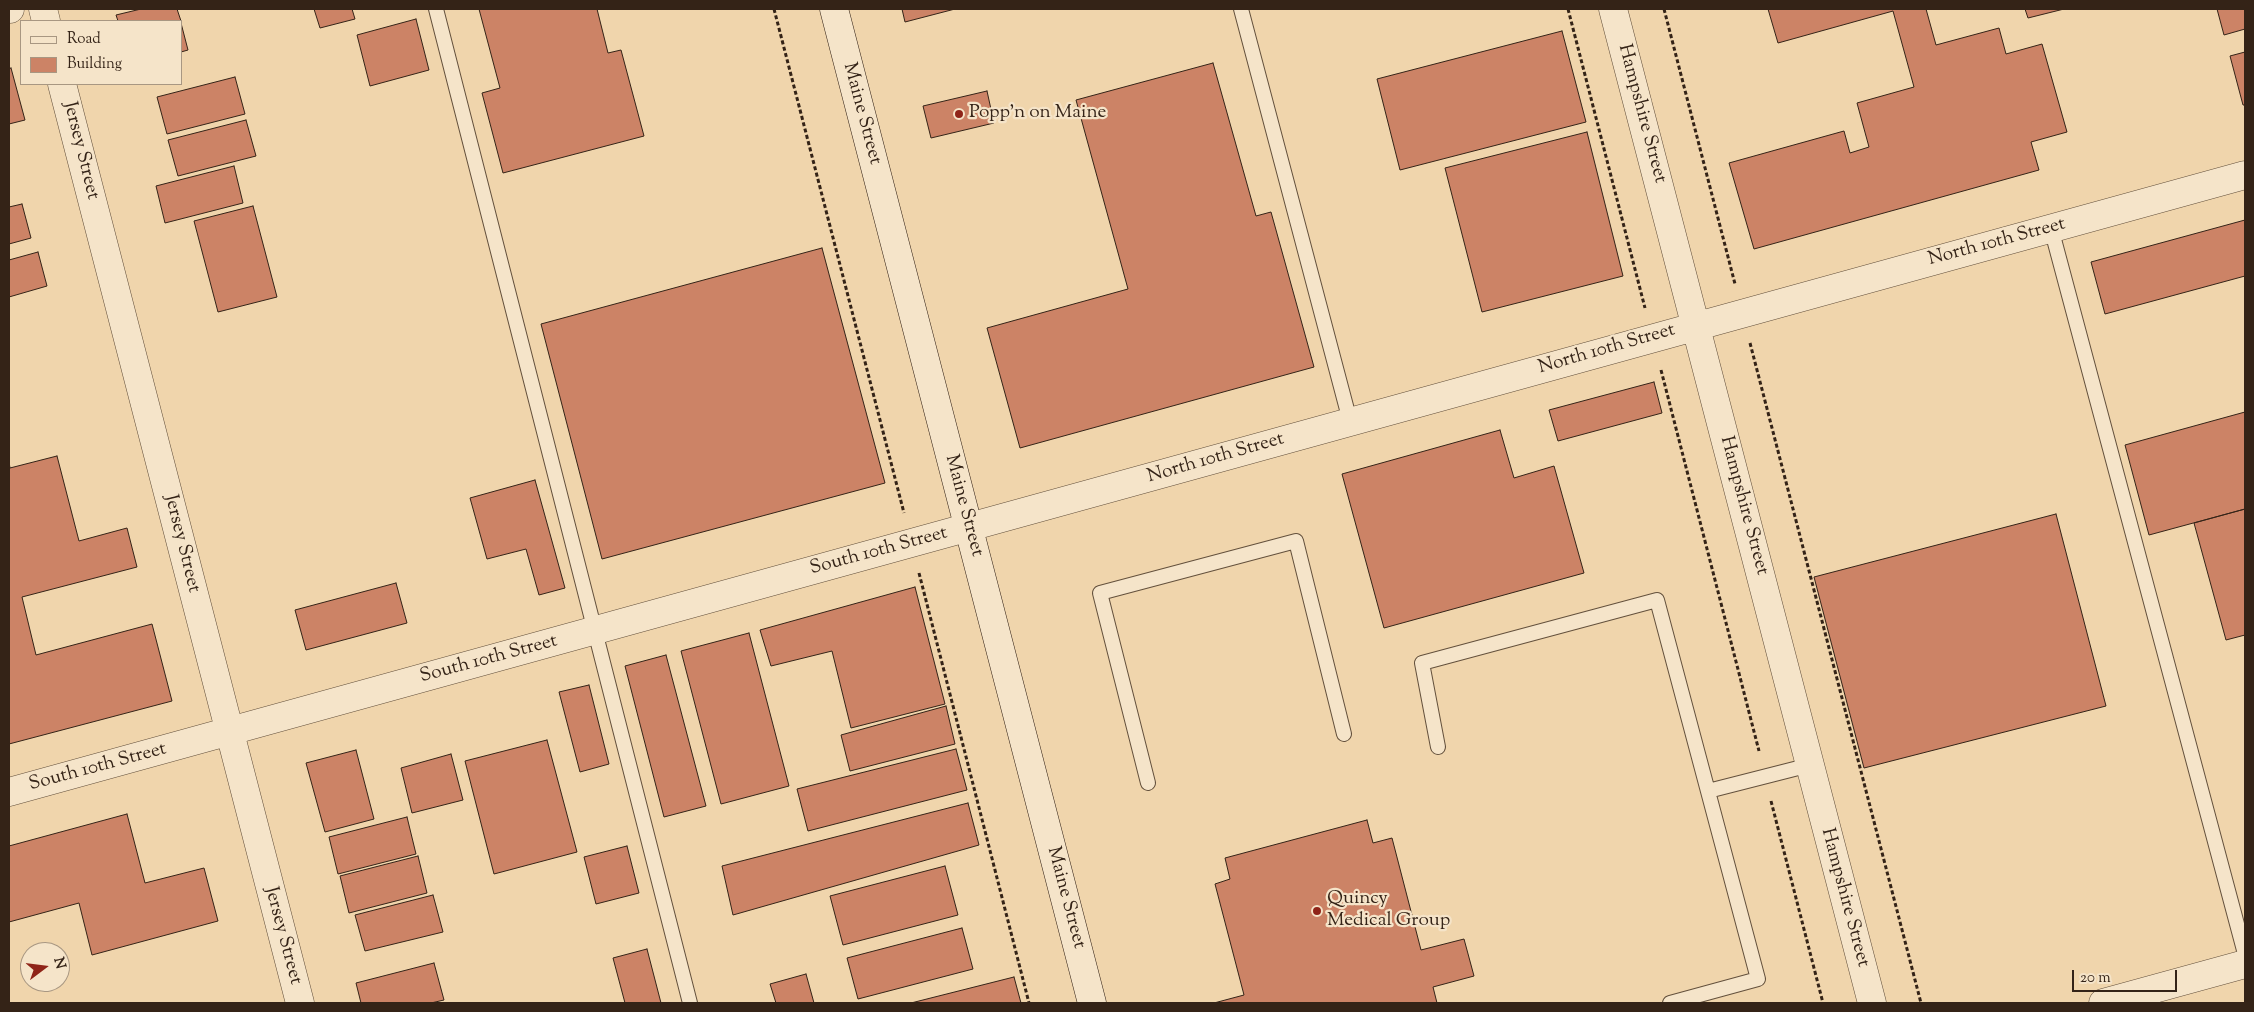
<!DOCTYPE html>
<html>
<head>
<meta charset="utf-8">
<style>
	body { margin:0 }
	#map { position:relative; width:2254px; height:1012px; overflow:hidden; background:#f0d5ac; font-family:"Sorts Mill Goudy",serif }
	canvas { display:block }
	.frame { position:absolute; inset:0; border:10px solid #342317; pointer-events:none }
	.legend { position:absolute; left:20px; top:20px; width:162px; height:65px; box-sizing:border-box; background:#f5e4c9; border:1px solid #a89782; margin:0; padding:6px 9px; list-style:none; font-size:15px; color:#342317 }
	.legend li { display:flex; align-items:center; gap:10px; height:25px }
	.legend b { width:25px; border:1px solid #a89782 }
	.north { position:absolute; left:20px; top:942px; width:50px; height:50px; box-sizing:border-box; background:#f5e4c9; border:1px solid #a89782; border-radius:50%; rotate:75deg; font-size:14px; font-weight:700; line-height:20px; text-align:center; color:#342317 }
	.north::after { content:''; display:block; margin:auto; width:18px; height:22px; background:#8f2418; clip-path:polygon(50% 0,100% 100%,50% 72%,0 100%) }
	.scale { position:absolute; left:2072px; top:970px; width:105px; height:22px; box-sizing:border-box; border:2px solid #342317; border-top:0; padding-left:6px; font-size:15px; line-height:18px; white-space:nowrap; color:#342317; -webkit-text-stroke:4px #f5e4c9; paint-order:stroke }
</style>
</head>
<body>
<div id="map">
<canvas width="2254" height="1012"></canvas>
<div class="frame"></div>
<ul class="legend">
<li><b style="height:6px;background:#f5e4c9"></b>Road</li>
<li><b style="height:14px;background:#cc8366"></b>Building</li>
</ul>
<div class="north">N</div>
<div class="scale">20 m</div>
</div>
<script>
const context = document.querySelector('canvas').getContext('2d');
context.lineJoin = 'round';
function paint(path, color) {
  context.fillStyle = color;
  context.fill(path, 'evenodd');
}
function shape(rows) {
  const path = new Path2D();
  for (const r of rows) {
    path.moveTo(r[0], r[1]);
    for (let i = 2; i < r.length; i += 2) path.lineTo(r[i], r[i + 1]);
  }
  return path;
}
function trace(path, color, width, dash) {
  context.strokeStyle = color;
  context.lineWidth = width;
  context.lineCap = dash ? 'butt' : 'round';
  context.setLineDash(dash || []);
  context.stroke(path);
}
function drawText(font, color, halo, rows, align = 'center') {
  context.font = font + ' "Sorts Mill Goudy",serif';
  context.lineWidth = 4.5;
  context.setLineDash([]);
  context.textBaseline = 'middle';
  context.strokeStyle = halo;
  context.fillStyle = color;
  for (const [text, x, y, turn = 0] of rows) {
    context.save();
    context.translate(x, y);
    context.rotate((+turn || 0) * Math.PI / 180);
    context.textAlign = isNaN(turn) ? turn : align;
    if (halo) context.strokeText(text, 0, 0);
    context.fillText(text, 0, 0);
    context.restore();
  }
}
const building = shape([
	[141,9,177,9,181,21,118,21,116,15,141,9],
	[314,9,352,9,355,19,320,28,314,9],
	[479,9,597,9,608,53,621,50,644,136,503,173,482,93,500,88,479,9],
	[902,9,955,9,905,22,902,9],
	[1768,9,1926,9,1936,45,1999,28,2006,54,2042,44,2067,132,2031,142,2039,170,1754,249,1729,163,1844,131,1850,153,1869,147,1857,103,1914,87,1893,11,1778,43,1768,9],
	[2025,9,2064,9,2028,18,2025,9],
	[2217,9,2245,9,2245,29,2224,35,2217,9],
	[416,19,429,70,370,86,357,35,416,19],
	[181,23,188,50,181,52,181,23],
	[1562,31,1586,122,1400,170,1377,79,1562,31],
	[2245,52,2245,105,2243,105,2230,56,2245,52],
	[1213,63,1256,216,1271,212,1314,367,1020,448,987,328,1128,289,1076,100,1213,63],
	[11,68,25,120,9,124,9,69,11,68],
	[235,77,245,114,167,134,157,97,235,77],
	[987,91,994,123,931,138,923,106,987,91],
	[246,120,256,156,178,176,168,140,246,120],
	[1587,132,1623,276,1482,312,1445,168,1587,132],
	[234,166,243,203,165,223,156,186,234,166],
	[22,204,31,238,9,244,9,207,22,204],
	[253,206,277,297,218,312,194,221,253,206],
	[2245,220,2245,276,2105,314,2091,262,2245,220],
	[822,248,885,483,602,559,541,324,822,248],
	[38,252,47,286,9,297,9,260,38,252],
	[1654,382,1662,413,1558,441,1549,410,1654,382],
	[2245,412,2245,509,2149,535,2125,445,2245,412],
	[1500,430,1514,478,1554,466,1584,573,1384,628,1342,474,1500,430],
	[57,456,79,541,127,528,137,567,22,597,36,655,152,624,172,701,9,744,9,462,10,468,57,456],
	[535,480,565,588,539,595,526,549,487,559,470,498,535,480],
	[2245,509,2245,635,2226,640,2194,523,2245,509],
	[2056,514,2106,706,1864,768,1814,577,2056,514],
	[396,583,407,623,306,650,295,610,396,583],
	[915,587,945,704,851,728,832,651,771,666,760,630,915,587],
	[749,633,789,786,721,804,681,651,749,633],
	[666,655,706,806,664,817,625,666,666,655],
	[589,685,609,764,580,772,559,692,589,685],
	[946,706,955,744,850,771,841,735,946,706],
	[547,740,577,852,494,874,465,761,547,740],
	[956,749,967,790,808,831,797,789,956,749],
	[356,750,374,819,325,832,306,763,356,750],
	[451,754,463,800,412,813,401,768,451,754],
	[968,803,979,845,733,915,722,866,968,803],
	[127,814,145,883,204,868,218,921,92,955,79,903,9,922,9,846,127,814],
	[407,817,416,854,338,874,329,837,407,817],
	[1367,820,1373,843,1392,838,1421,950,1464,939,1474,976,1433,987,1437,1003,1214,1003,1244,995,1215,884,1230,879,1225,858,1367,820],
	[627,846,639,893,596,904,584,857,627,846],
	[418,856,427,893,349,913,340,876,418,856],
	[945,866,958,915,843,945,830,896,945,866],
	[433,895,443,932,365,951,355,915,433,895],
	[962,928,973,969,858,999,847,958,962,928],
	[647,949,661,1003,625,1003,613,958,647,949],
	[434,963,444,1000,431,1003,361,1003,356,983,434,963],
	[806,974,814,1003,776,1003,770,984,806,974],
	[1014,977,1021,1003,911,1003,1014,977]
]);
paint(building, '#cc8366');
trace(building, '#342317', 1);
const lane = shape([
	[436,9,690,1003],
	[1241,9,1350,421],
	[2051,228,2245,954],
	[1438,747,1422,663,1657,600,1758,979,1670,1003],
	[1148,783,1100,593,1296,541,1344,734],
	[1708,791,1810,765]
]);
const street = shape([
	[9,9,10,9],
	[43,9,46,21],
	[1613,9,1872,1003],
	[62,84,300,1003],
	[9,792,2245,175],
	[2103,1003,2245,964]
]);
const secondary = shape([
	[834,9,1092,1003]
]);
trace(lane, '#63503c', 16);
trace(street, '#63503c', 29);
trace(secondary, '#342317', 29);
trace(shape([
	[774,9,904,513],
	[1568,9,1645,308],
	[1664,9,1735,284],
	[1750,343,1921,1003],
	[1661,370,1759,751],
	[919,573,1029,1003],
	[1771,801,1823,1003]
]), '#342317', 3, [4, 2.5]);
trace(lane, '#f5e4c9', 14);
trace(street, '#f5e4c9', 28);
trace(secondary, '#f5e4c9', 28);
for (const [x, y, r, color] of [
	[959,114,5,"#8f2418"],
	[1317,911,5,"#8f2418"]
]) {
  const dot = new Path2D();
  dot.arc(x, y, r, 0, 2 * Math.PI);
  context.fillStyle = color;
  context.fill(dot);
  trace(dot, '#f5e4c9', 2);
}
drawText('19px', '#342317', '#f5e4c9', [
	["Maine Street",861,114,75],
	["Hampshire Street",1641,114,75],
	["Jersey Street",80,151,76],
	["North 10th Street",1997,243,-15],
	["North 10th Street",1607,350,-16],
	["North 10th Street",1216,459,-16],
	["Maine Street",963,506,75],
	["Hampshire Street",1743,506,75],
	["Jersey Street",181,544,76],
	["South 10th Street",879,552,-15],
	["South 10th Street",489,660,-15],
	["South 10th Street",98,768,-15],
	["Maine Street",1065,898,75],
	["Hampshire Street",1844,898,75],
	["Jersey Street",282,936,75]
]);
drawText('19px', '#342317', '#f5e4c9', [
	["Popp'n on Maine",969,114],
	["Quincy",1327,900],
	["Medical Group",1327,922]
], 'left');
</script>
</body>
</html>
